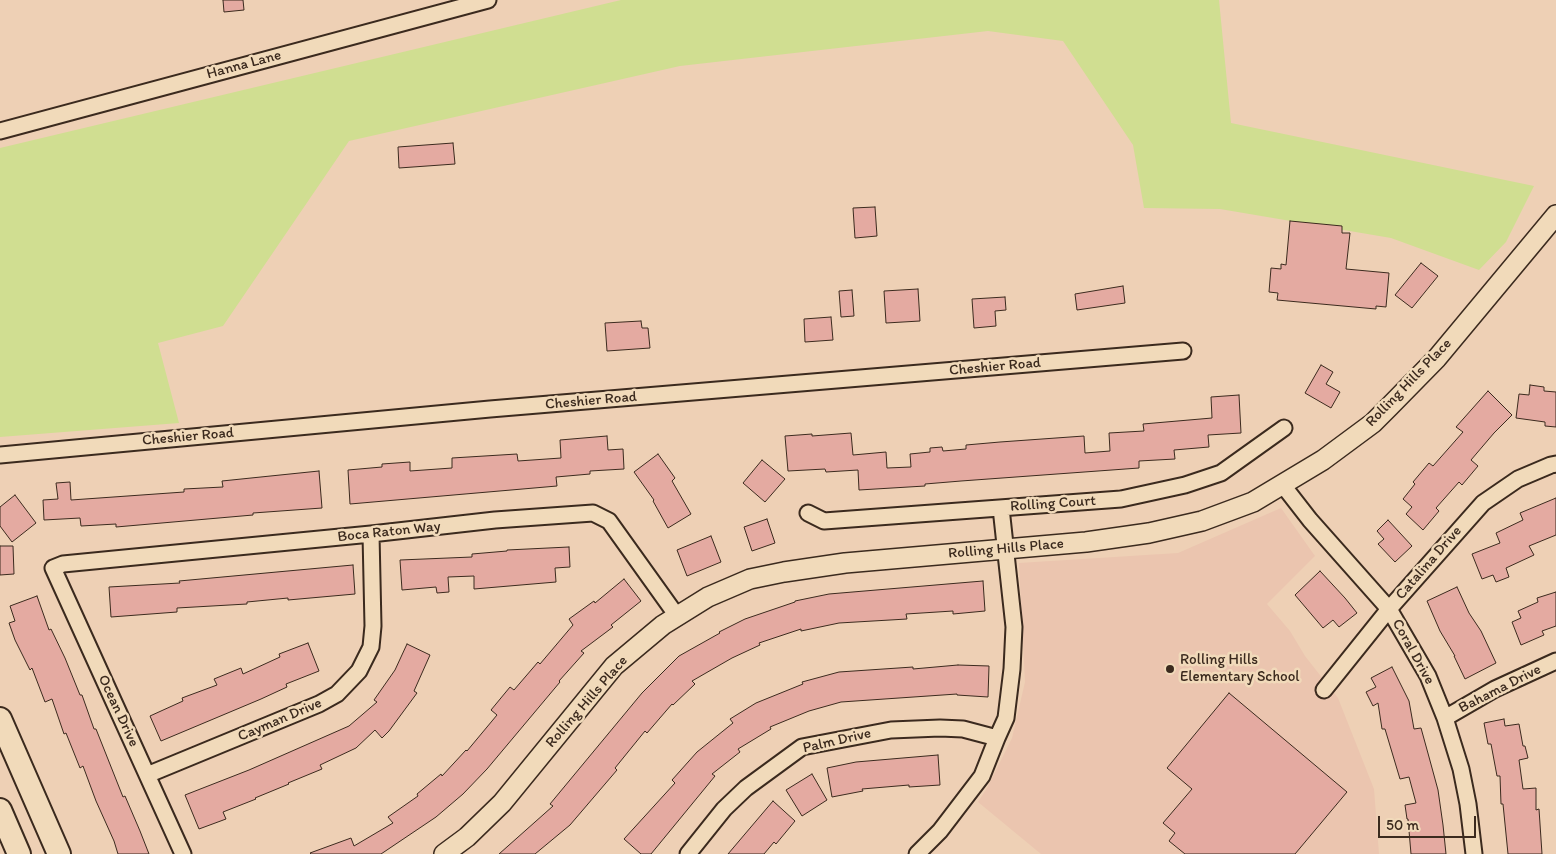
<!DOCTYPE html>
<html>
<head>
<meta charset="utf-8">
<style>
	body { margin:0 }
	#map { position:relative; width:1556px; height:854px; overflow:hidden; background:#eed0b5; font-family:Itim,sans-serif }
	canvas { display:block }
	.scale { position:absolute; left:1378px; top:816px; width:98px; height:22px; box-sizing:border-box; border:2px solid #3b2a1e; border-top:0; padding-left:6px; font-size:15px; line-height:18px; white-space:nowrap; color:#3b2a1e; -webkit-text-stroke:4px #f1daba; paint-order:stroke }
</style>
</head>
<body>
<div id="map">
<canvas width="1556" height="854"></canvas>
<div class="scale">50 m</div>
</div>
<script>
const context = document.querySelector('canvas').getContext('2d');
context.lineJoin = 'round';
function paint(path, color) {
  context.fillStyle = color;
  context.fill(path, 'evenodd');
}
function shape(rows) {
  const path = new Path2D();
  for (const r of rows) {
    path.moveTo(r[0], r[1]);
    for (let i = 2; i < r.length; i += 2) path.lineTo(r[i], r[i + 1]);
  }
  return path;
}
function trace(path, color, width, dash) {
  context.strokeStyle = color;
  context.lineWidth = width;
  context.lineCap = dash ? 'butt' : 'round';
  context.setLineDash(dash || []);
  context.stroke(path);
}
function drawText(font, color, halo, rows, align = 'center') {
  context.font = font + ' Itim,sans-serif';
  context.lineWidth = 5;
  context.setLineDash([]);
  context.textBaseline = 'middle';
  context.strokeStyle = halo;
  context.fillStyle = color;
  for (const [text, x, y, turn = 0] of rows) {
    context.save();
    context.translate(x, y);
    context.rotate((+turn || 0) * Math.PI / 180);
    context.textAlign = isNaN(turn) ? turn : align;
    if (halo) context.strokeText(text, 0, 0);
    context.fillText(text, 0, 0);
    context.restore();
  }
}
paint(shape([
	[1281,508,1315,556,1267,604,1290,631,1305,656,1338,698,1374,789,1379,854,1041,854,978,802,987,788,1012,738,1025,682,1019,563,1178,553]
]), '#ebc5af');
paint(shape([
	[621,0,1219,0,1231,123,1534,186,1506,242,1479,270,1391,238,1220,209,1144,208,1133,145,1063,41,988,31,680,66,349,141,223,326,158,343,179,423,0,437,0,148]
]), '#d0de91');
const building = shape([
	[223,0,243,0,244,10,224,12,223,0],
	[453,143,455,164,399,168,398,147,453,143],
	[875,207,877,236,855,238,853,208,875,207],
	[1290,221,1342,226,1342,233,1350,233,1346,269,1389,273,1386,307,1376,306,1376,309,1277,300,1278,293,1269,292,1271,268,1281,269,1281,264,1286,265,1290,221],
	[1421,263,1438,276,1412,308,1395,295,1421,263],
	[1123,286,1125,303,1077,310,1075,294,1123,286],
	[918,289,920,321,886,323,884,291,918,289],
	[852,290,854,316,841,317,839,291,852,290],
	[1005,297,1006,310,995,311,996,326,974,328,972,299,1005,297],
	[831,317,833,340,805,342,804,319,831,317],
	[641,321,642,328,648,328,650,348,607,351,605,323,641,321],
	[1321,365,1333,372,1326,384,1340,392,1331,408,1305,393,1321,365],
	[1530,385,1544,387,1544,391,1556,392,1556,427,1545,426,1545,422,1516,418,1519,394,1529,395,1530,385],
	[1488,391,1512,415,1494,433,1471,460,1478,466,1462,485,1459,482,1436,508,1439,511,1423,530,1406,514,1412,507,1403,499,1415,484,1413,482,1429,463,1433,466,1463,432,1456,427,1488,391],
	[1239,395,1241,433,1208,435,1209,447,1174,450,1175,459,1139,461,1139,468,961,481,925,484,925,486,859,490,858,470,826,472,825,469,788,471,785,436,812,434,812,436,851,433,853,455,886,452,887,468,911,467,910,454,930,452,930,448,942,447,943,451,966,449,966,445,1000,442,1084,436,1085,453,1110,451,1109,433,1144,431,1143,424,1212,418,1211,397,1239,395],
	[607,436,608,450,623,449,624,469,590,471,590,474,556,477,557,486,350,504,348,470,382,467,382,464,410,462,410,471,452,468,452,458,517,454,518,461,561,458,560,440,607,436],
	[658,454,675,478,672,481,691,514,668,528,653,501,654,500,634,472,658,454],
	[762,460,785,479,765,502,743,483,762,460],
	[319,471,322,508,253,513,253,515,116,527,116,524,81,526,80,518,44,520,43,500,58,499,56,483,70,482,71,500,184,492,184,489,223,487,222,481,319,471],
	[15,495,36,523,12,542,0,526,0,507,15,495],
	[1556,498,1556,535,1529,546,1534,555,1506,568,1509,577,1496,582,1493,575,1482,579,1472,554,1500,543,1496,533,1523,520,1520,513,1556,498],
	[767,519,775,543,752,551,744,527,767,519],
	[1388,520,1412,546,1395,562,1378,544,1384,539,1377,531,1388,520],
	[711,536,721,562,687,576,677,550,711,536],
	[0,546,13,546,14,574,0,575,0,546],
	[569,547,570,567,555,568,556,582,474,589,474,576,448,577,449,592,437,593,436,587,402,590,400,560,472,557,472,554,507,551,507,550,569,547],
	[353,565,355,594,288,600,288,598,247,602,247,604,177,608,177,612,111,617,109,587,180,583,179,581,353,565],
	[1320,571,1345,598,1357,613,1339,627,1333,620,1323,628,1295,595,1320,571],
	[624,579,641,601,611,625,613,627,581,651,584,653,559,681,560,682,487,769,463,794,436,817,381,854,311,854,310,853,351,838,354,846,393,823,388,817,418,796,417,794,441,774,442,776,466,750,467,751,497,715,491,710,510,687,514,690,538,662,540,664,573,625,569,619,594,601,595,603,624,579],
	[983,581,985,611,953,614,953,611,906,614,907,619,839,623,801,631,801,629,759,643,760,645,732,658,692,681,695,684,673,705,672,704,647,733,645,731,615,768,617,770,570,825,535,854,499,854,553,806,550,804,642,693,679,656,720,633,719,632,745,619,795,602,795,601,829,594,983,581],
	[1457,587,1469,613,1481,631,1496,663,1465,679,1454,656,1455,656,1440,631,1427,601,1457,587],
	[1556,592,1556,626,1542,631,1544,635,1521,645,1512,622,1521,618,1518,611,1538,602,1537,598,1556,592],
	[37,596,49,630,51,629,65,658,80,695,82,695,94,729,96,729,123,797,125,796,140,831,149,854,118,854,114,841,96,801,83,766,80,768,66,733,64,734,52,699,45,702,32,668,30,670,15,640,9,623,15,621,10,606,37,596],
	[308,643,319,671,286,684,287,687,261,699,161,741,150,716,183,701,182,698,217,685,214,679,241,668,243,674,280,657,279,654,308,643],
	[407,644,430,655,414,691,417,693,389,731,382,738,375,730,356,748,320,765,322,769,288,783,289,784,255,798,256,799,223,812,226,819,199,829,185,795,249,770,349,726,377,702,374,700,395,670,407,644],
	[958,665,989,666,988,697,957,695,957,694,841,702,809,711,770,727,771,729,738,749,740,752,712,774,715,776,651,854,641,854,624,839,675,783,672,780,697,752,733,723,730,719,756,703,803,684,802,682,839,672,913,667,913,669,958,665],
	[1392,667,1409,701,1414,729,1421,728,1429,757,1438,790,1443,825,1446,854,1411,854,1408,819,1407,819,1405,805,1416,803,1409,777,1400,779,1385,729,1382,729,1378,703,1373,706,1366,692,1376,687,1371,678,1392,667],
	[1229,693,1347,792,1295,854,1185,854,1169,841,1175,833,1163,823,1192,789,1167,768,1229,693],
	[1504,719,1505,726,1519,724,1523,746,1525,746,1528,758,1519,760,1523,789,1536,788,1536,810,1539,809,1542,854,1508,854,1503,804,1501,804,1500,776,1497,776,1491,744,1488,744,1484,723,1504,719],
	[938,755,940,785,909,787,909,785,862,789,863,791,832,797,827,768,856,762,938,755],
	[812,774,827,800,802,816,786,790,812,774],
	[773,801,795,821,776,844,774,842,764,854,728,854,773,801]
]);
paint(building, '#e4aaa1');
trace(building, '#3b2a1e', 1);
const minor = shape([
	[0,131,488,0],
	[0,455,490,409,1183,351],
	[1282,484,1310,520,1389,609,1428,676,1445,718,1461,769,1468,804,1474,854],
	[808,513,824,521,1121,499,1185,485,1221,473,1284,428],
	[1324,690,1389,609,1483,503,1518,479,1551,465,1556,464],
	[1445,718,1495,689,1556,661],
	[147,775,319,704,337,694,359,671,371,647,373,626,371,534],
	[183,854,53,568,63,564,371,534,495,520,593,513,609,521,677,616],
	[688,854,724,809,746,788,802,747,891,730,940,728,963,729,997,738],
	[917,854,940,831,982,776,997,738,1006,718,1012,669,1014,627,1001,508]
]);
const tertiary = shape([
	[444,854,467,837,502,803,614,666,663,625,708,597,750,579,784,572,845,563,1086,542,1149,533,1202,521,1253,502,1323,460,1373,423,1389,407,1437,358,1556,215]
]);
const primary = shape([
	[0,719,59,854],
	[0,810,19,854]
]);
trace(minor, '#3b2a1e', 19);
trace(tertiary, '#3b2a1e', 22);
trace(primary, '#3b2a1e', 26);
trace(minor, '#f1daba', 15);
trace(tertiary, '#f1daba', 19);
trace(primary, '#f1daba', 22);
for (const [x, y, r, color] of [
	[1170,669,5,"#3b2a1e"]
]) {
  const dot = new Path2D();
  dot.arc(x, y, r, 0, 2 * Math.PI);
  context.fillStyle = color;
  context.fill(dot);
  trace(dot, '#f1daba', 2);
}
drawText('15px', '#3b2a1e', '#f1daba', [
	["Hanna Lane",244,65,-15],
	["Cheshier Road",995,367,-5],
	["Rolling Hills Place",1409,383,-46],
	["Cheshier Road",591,401,-5],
	["Cheshier Road",188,437,-5],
	["Rolling Court",1053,504,-4],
	["Boca Raton Way",389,532,-6],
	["Rolling Hills Place",1006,549,-5],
	["Catalina Drive",1429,563,-49],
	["Coral Drive",1413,652,61],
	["Bahama Drive",1500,689,-27],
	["Rolling Hills Place",587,702,-49],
	["Ocean Drive",118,711,65],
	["Cayman Drive",280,720,-23],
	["Palm Drive",837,741,-13]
]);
drawText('15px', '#3b2a1e', '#f1daba', [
	["Rolling Hills",1180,660],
	["Elementary School",1180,677]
], 'left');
</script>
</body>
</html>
